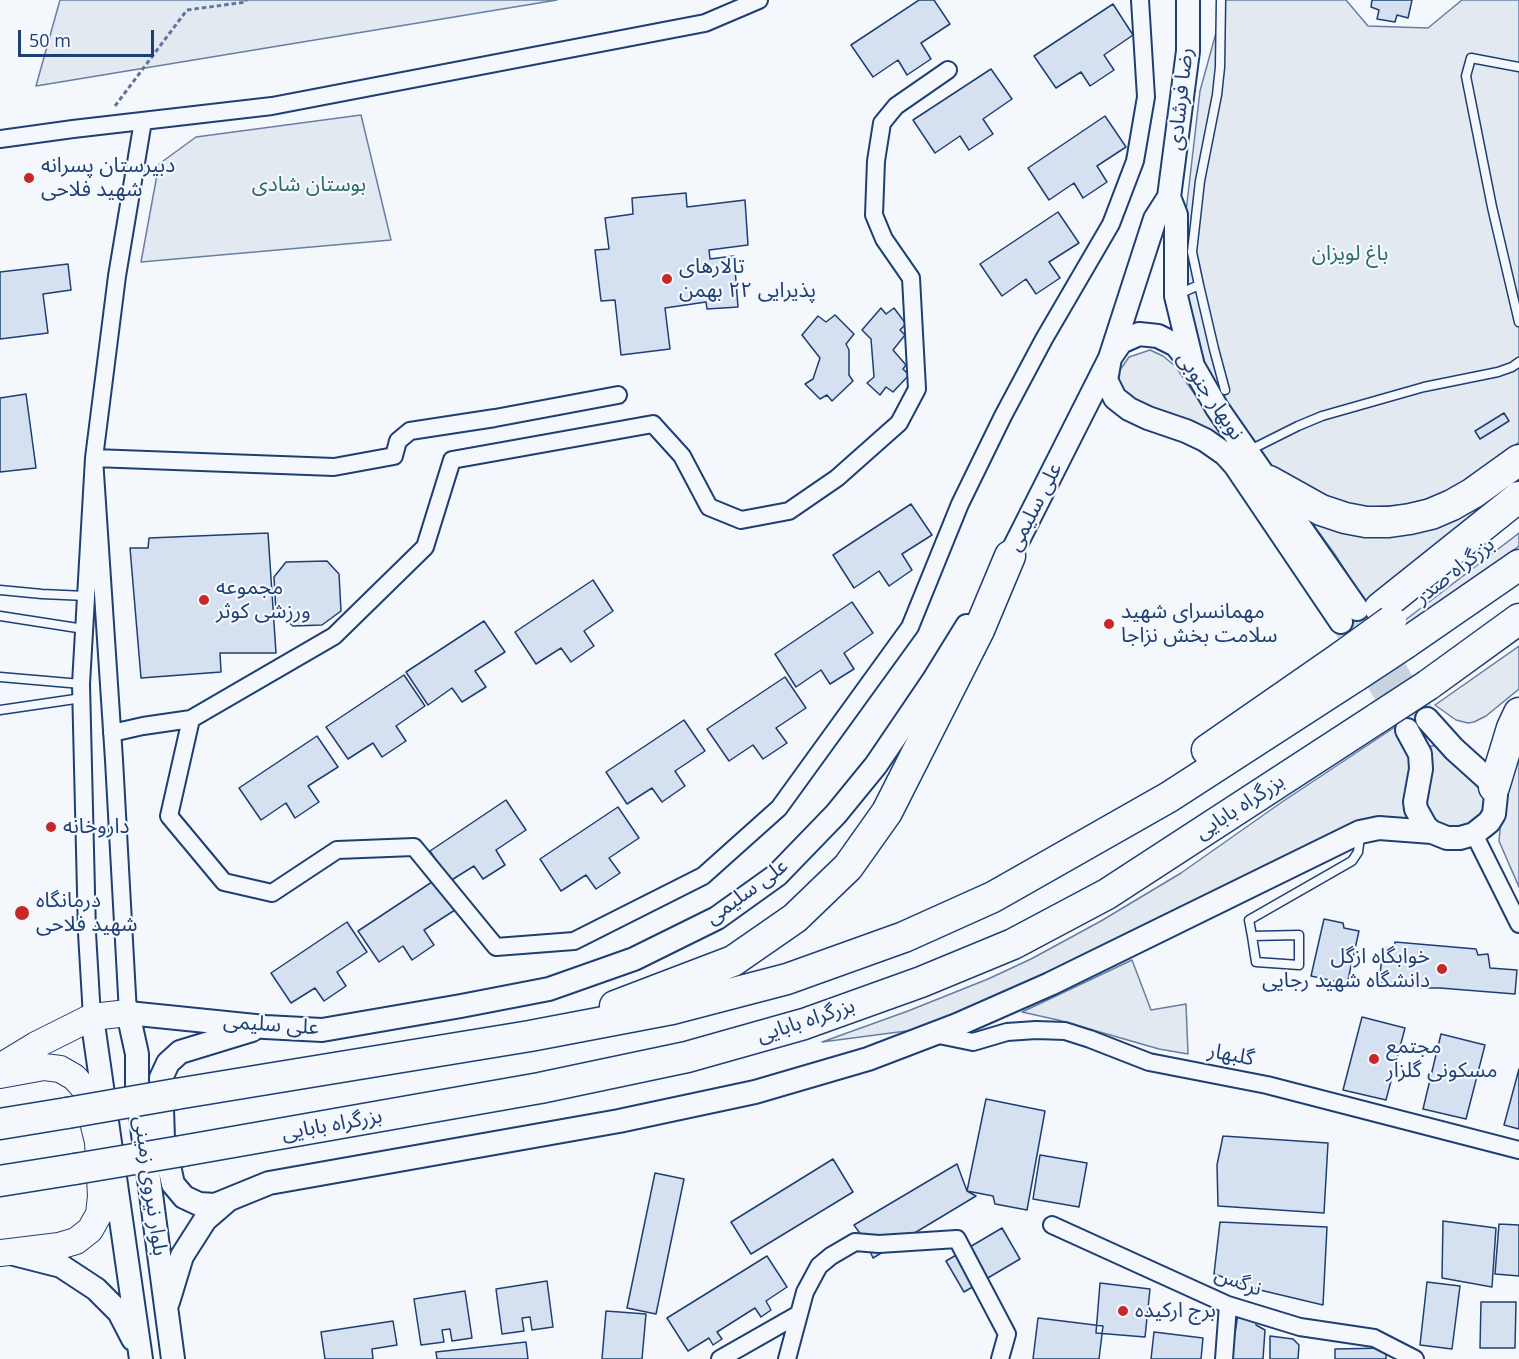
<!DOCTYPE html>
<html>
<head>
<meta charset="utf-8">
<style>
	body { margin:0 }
	#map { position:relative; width:1519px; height:1359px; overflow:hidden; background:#f4f7fb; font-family:"Open Sans",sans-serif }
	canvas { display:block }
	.scale { position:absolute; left:18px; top:30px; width:136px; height:27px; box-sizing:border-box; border:3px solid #1d3f73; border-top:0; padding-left:8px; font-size:18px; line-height:21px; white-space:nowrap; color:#1d3f73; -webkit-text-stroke:4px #f4f7fb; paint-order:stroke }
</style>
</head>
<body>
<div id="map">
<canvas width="1519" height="1359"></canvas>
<div class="scale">50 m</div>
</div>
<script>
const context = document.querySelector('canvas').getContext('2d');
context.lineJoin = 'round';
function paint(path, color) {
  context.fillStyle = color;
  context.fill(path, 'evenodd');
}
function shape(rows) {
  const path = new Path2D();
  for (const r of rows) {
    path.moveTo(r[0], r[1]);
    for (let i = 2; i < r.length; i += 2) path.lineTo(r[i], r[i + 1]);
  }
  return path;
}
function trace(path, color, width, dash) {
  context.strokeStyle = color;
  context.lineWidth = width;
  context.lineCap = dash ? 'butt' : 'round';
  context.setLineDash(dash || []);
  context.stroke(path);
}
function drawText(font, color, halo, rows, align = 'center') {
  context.font = font + ' "Open Sans","Noto Sans Arabic",sans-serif';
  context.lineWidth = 4.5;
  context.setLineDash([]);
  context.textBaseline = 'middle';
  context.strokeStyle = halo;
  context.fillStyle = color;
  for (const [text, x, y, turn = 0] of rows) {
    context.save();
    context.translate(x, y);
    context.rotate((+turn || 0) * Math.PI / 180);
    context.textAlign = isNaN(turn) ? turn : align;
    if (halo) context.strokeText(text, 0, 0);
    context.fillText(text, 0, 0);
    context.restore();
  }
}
const green = shape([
	[60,0,557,0,36,86,60,0],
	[1225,0,1346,0,1368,26,1428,28,1462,0,1519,0,1519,442,1490,464,1458,486,1440,496,1402,505,1369,507,1353,504,1329,508,1272,468,1263,457,1216,387,1205,364,1184,283,1184,229,1200,91,1225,0],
	[361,115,391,240,141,262,159,164,196,137,361,115],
	[1150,350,1163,356,1175,366,1233,449,1133,402,1123,391,1119,381,1120,370,1129,357,1150,350],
	[1519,468,1519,486,1370,610,1336,556,1302,509,1351,526,1519,468],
	[1519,533,1519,546,1409,627,1168,784,1404,621,1519,533],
	[1519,646,1519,689,1486,716,1474,722,1468,723,1456,720,1435,705,1519,646],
	[1398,725,1411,748,1415,827,1404,819,1011,993,914,1030,822,1042,908,1011,988,979,1031,959,1101,921,1181,873,1282,802,1398,725],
	[1519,735,1519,887,1499,841,1504,785,1519,735],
	[1431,746,1439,746,1467,771,1485,794,1485,808,1476,821,1460,830,1441,827,1426,810,1428,751,1431,746],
	[1132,960,1151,1010,1186,1004,1188,1054,1159,1049,1058,1020,1022,1012,1132,960]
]);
paint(green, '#e3e9f0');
trace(green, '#687fa3', 1.5);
const building = shape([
	[919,0,934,0,950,24,921,43,931,59,907,75,898,60,873,77,851,45,919,0],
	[1372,0,1412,0,1408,18,1397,15,1395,22,1377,19,1379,10,1371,7,1372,0],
	[1113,4,1133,35,1104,55,1114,70,1090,86,1081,72,1056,88,1034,56,1113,4],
	[991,69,1012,99,983,119,993,134,969,150,960,136,935,153,913,120,991,69],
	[1105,116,1126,147,1097,166,1107,182,1083,198,1074,183,1049,200,1028,168,1105,116],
	[686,193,687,207,745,200,748,245,709,250,710,259,734,256,738,307,707,309,706,302,665,308,670,349,621,355,615,300,601,301,595,250,609,249,605,218,633,214,632,198,686,193],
	[1058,212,1079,243,1049,262,1060,278,1036,294,1026,279,1002,296,980,264,1058,212],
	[68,264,71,290,43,294,48,333,0,339,0,272,68,264],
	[881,308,886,314,894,308,906,324,900,330,905,335,893,350,906,365,903,369,909,375,893,392,886,387,880,395,867,383,874,377,871,339,862,330,881,308],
	[835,315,854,334,846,344,849,350,849,375,853,381,832,401,827,395,820,399,805,384,813,379,820,358,802,335,818,316,826,322,835,315],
	[26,394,36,468,0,472,0,398,26,394],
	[1504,413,1509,421,1480,439,1475,431,1504,413],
	[911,504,932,535,902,554,912,570,889,586,879,571,854,588,833,555,911,504],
	[268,533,276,653,220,653,221,672,141,678,130,548,148,548,149,538,268,533],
	[327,561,339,574,341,611,322,625,293,626,276,612,274,577,286,562,327,561],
	[593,580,613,611,584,631,594,646,571,662,561,648,536,664,515,632,593,580],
	[852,602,873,633,844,653,854,669,830,684,821,670,796,687,775,654,852,602],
	[484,621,505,652,475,671,486,687,462,702,452,688,428,705,406,672,484,621],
	[404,675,425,706,396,726,406,741,382,757,373,743,348,759,326,727,404,675],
	[785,677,806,708,776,728,787,743,763,759,753,745,729,761,707,729,785,677],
	[684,720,705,751,675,771,685,786,662,802,652,788,627,804,606,772,684,720],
	[317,736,338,767,308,786,319,802,295,818,286,803,261,820,239,788,317,736],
	[506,800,526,830,496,850,505,865,483,879,474,866,450,881,430,851,506,800],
	[618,807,639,838,609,858,620,873,596,889,586,875,561,891,540,859,618,807],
	[435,880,455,910,424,930,434,945,412,960,403,946,379,962,358,931,435,880],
	[1324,919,1343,923,1344,928,1359,931,1347,984,1311,976,1324,919],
	[347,922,367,952,337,972,346,986,324,1001,315,988,291,1003,271,973,347,922],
	[1395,942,1476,949,1478,955,1488,954,1490,968,1517,970,1515,994,1440,988,1424,988,1379,983,1383,948,1394,947,1395,942],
	[1362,1017,1405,1028,1386,1100,1343,1090,1362,1017],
	[1441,1034,1485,1045,1466,1119,1423,1109,1441,1034],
	[1519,1069,1519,1129,1504,1125,1519,1069],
	[986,1099,1045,1111,1027,1210,995,1204,993,1196,967,1191,986,1099],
	[1223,1136,1328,1143,1324,1213,1218,1206,1217,1165,1223,1136],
	[1040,1155,1087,1163,1079,1207,1033,1199,1040,1155],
	[833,1159,853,1192,751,1254,731,1222,833,1159],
	[957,1164,967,1191,976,1196,873,1258,866,1242,854,1225,957,1164],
	[655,1173,684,1179,656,1314,627,1308,655,1173],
	[1443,1221,1496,1228,1492,1287,1442,1278,1443,1221],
	[1220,1222,1327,1227,1323,1305,1260,1290,1214,1274,1220,1222],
	[1499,1224,1519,1225,1519,1276,1495,1274,1499,1224],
	[1002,1228,1020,1259,964,1292,946,1261,1002,1228],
	[767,1256,787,1287,766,1301,771,1310,761,1317,755,1308,717,1332,722,1339,713,1345,709,1338,688,1351,667,1318,767,1256],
	[547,1281,553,1327,532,1330,530,1317,522,1318,524,1331,502,1334,496,1289,547,1281],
	[1427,1282,1460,1286,1452,1349,1420,1345,1427,1282],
	[1100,1283,1150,1289,1145,1337,1096,1333,1100,1283],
	[465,1291,472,1338,452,1341,450,1329,442,1330,444,1342,421,1345,414,1299,465,1291],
	[1481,1302,1516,1302,1515,1348,1480,1348,1481,1302],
	[606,1311,646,1314,642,1359,602,1359,606,1311],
	[1238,1314,1257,1318,1256,1325,1265,1330,1263,1359,1231,1359,1238,1314],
	[1038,1318,1103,1326,1099,1359,1033,1359,1038,1318],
	[393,1321,397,1345,372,1349,373,1359,325,1359,321,1332,393,1321],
	[1154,1332,1203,1338,1201,1359,1151,1359,1154,1332],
	[1270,1336,1293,1339,1299,1345,1298,1359,1270,1359,1270,1336],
	[526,1342,528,1359,437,1359,436,1352,526,1342],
	[1386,1348,1386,1359,1335,1359,1335,1349,1386,1348]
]);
paint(building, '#d5e0f0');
trace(building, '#1d3f73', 1.5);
trace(shape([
	[1357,609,1427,719],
	[1341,622,1401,721]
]), '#c9d2e0', 22, [22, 11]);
const lane = shape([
	[1519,67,1471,58,1466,76,1492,207,1519,322],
	[1199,285,1192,252,1200,181,1217,95,1220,67,1221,0],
	[1179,294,1199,285,1214,349,1225,390],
	[1248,451,1298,426,1322,416,1424,387,1498,372,1512,367,1519,362],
	[0,590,42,594,86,596],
	[0,616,84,629],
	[0,677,81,684],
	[0,710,82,698],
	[1252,936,1299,935,1299,965,1256,962,1252,936,1249,920,1352,861,1358,852,1360,836]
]);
const street = shape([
	[948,70,896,106,882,123,876,161,874,215,884,239,911,278,917,389,899,423,837,478,789,511,741,520,709,507,682,456,653,424,452,460,425,547,334,636,191,719,169,816,224,882,272,893,337,850,414,847,496,947,574,941,703,876,779,808,910,627,960,504,1003,416,1044,339,1111,224,1135,161,1146,97,1140,0],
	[143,121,117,276,94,458,334,467,394,456,398,441,410,431,495,418,618,395],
	[0,139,73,129,272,106,705,23,759,0],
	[112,733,143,726,191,719],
	[1474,834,1519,924],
	[92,1017,87,933,81,684,94,458,114,760,128,1013],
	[934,1034,973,1042,1007,1032,1036,1030,1065,1031,1090,1039,1149,1062,1267,1085,1519,1150],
	[1052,1225,1228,1305,1300,1327,1374,1338,1415,1359],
	[720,1359,799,1314],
	[787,1359,805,1292,819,1266,831,1256,855,1242,879,1244,957,1239,1007,1334,1000,1359],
	[1224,1359,1228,1305]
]);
const secondary = shape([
	[1169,197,1176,215,1176,296,1192,362],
	[1002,570,1010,556,1110,358,1155,219,1169,197,1188,51,1188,0],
	[1341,622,1235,465,1225,454,1205,440,1186,431,1148,418,1129,409,1115,398,1106,380,1110,358,1121,342,1139,334,1158,336,1176,345,1193,366,1217,408,1357,609],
	[1407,730,1420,754,1421,769,1415,802,1416,809,1426,827,1432,832,1447,838,1460,838,1474,834,1489,822,1494,814,1496,795,1494,787,1485,777,1454,749,1427,719],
	[92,1017,141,1359],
	[252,1030,180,1052,168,1063,161,1078,163,1139,173,1184,184,1197,199,1204,215,1205,269,1183,619,1121,755,1092,868,1059,957,1025,1050,984,1360,832,1379,828,1432,832],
	[14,1254,61,1266,96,1289,119,1312,133,1339],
	[168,1302,182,1256,205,1220,227,1201],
	[173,1359,137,1089,137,1054,128,1013,265,1027,322,1030,461,1006,549,989,634,959,717,918,777,875,836,814,876,765,933,681,967,626]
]);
const primary = shape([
	[0,1067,36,1045,92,1017,128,1013],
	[0,1075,44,1067,60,1069,74,1077,85,1089,98,1142,101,1196,99,1214,90,1230,76,1241,59,1246,0,1253]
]);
const highway = shape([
	[1269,481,1321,510,1345,518,1366,522,1389,522,1410,519,1431,514,1452,505,1473,493,1519,460],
	[1380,608,1519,497],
	[1406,643,1519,565],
	[1428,685,1519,619],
	[1207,750,1344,655],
	[1494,787,1512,728,1519,713],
	[615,1006,733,961,795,918,848,867,887,812,979,630,1010,556],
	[176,1094,530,1036,672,1009,787,979,904,937,993,897,1169,797,1356,676],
	[0,1124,67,1113],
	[182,1151,540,1088,687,1057,804,1024,921,982,1013,944,1107,894,1379,717],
	[0,1181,75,1169]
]);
trace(lane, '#1d3f73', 11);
trace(street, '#1d3f73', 20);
trace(secondary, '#1d3f73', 26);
trace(primary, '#1d3f73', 28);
trace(highway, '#1d3f73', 33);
trace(shape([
	[115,106,187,10,246,2,246,0]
]), '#5e769c', 3, [4.5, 3]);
trace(lane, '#f4f7fb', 8);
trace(street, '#f4f7fb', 16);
trace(secondary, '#f4f7fb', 22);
trace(primary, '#f4f7fb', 26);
trace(highway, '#f4f7fb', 30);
const highwayBridge = shape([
	[1344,655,1391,621],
	[1356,676,1406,643],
	[1379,717,1428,685],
	[67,1113,176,1094],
	[75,1169,182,1151]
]);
trace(highwayBridge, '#1d3f73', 33, []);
trace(highwayBridge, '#f4f7fb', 30);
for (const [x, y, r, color] of [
	[29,178,6,"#c62828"],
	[667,279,6,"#c62828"],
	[204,600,6,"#c62828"],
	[1109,624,6,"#c62828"],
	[51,827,6,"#c62828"],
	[22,913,8,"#c62828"],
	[1442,969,6,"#c62828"],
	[1374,1059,6,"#c62828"],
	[1123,1311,6,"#c62828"]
]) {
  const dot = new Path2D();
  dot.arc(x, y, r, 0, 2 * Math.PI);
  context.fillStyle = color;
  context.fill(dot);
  trace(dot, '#f4f7fb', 2);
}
drawText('21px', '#1d3f73', '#f4f7fb', [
	["رضا فرشادی",1181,99,-84],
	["نوبهار جنوبی",1210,396,56],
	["علی سلیمی",1035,507,-63],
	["بزرگراه صدر",1455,571,-38],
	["بزرگراه بابایی",1240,807,-33],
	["علی سلیمی",747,892,-36],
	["بزرگراه بابایی",806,1021,-18],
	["علی سلیمی",271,1025,4],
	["گلبهار",1231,1055,11],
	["بزرگراه بابایی",332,1125,-10],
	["بلوار نیروی زمینی",150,1186,82],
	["نرگس",1238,1282,20]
]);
drawText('21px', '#1d3f73', '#f4f7fb', [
	["دبیرستان پسرانه",41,166],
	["شهید فلاحی",41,190],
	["تالارهای",679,267],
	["پذیرایی ۲۲ بهمن",679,291],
	["مجموعه",216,588],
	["ورزشی کوثر",216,612],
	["مهمانسرای شهید",1121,612],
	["سلامت بخش نزاجا",1121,636],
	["داروخانه",63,827],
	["درمانگاه",36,901],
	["شهید فلاحی",36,925],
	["خوابگاه ازگل",1430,957,"right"],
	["دانشگاه شهید رجایی",1430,981,"right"],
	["مجتمع",1386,1047],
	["مسکونی گلزار",1386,1071],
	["برج ارکیده",1135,1311]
], 'left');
drawText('21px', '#2c6c60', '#f4f7fb', [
	["بوستان شادی",309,185],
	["باغ لویزان",1350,254]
]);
</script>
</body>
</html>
